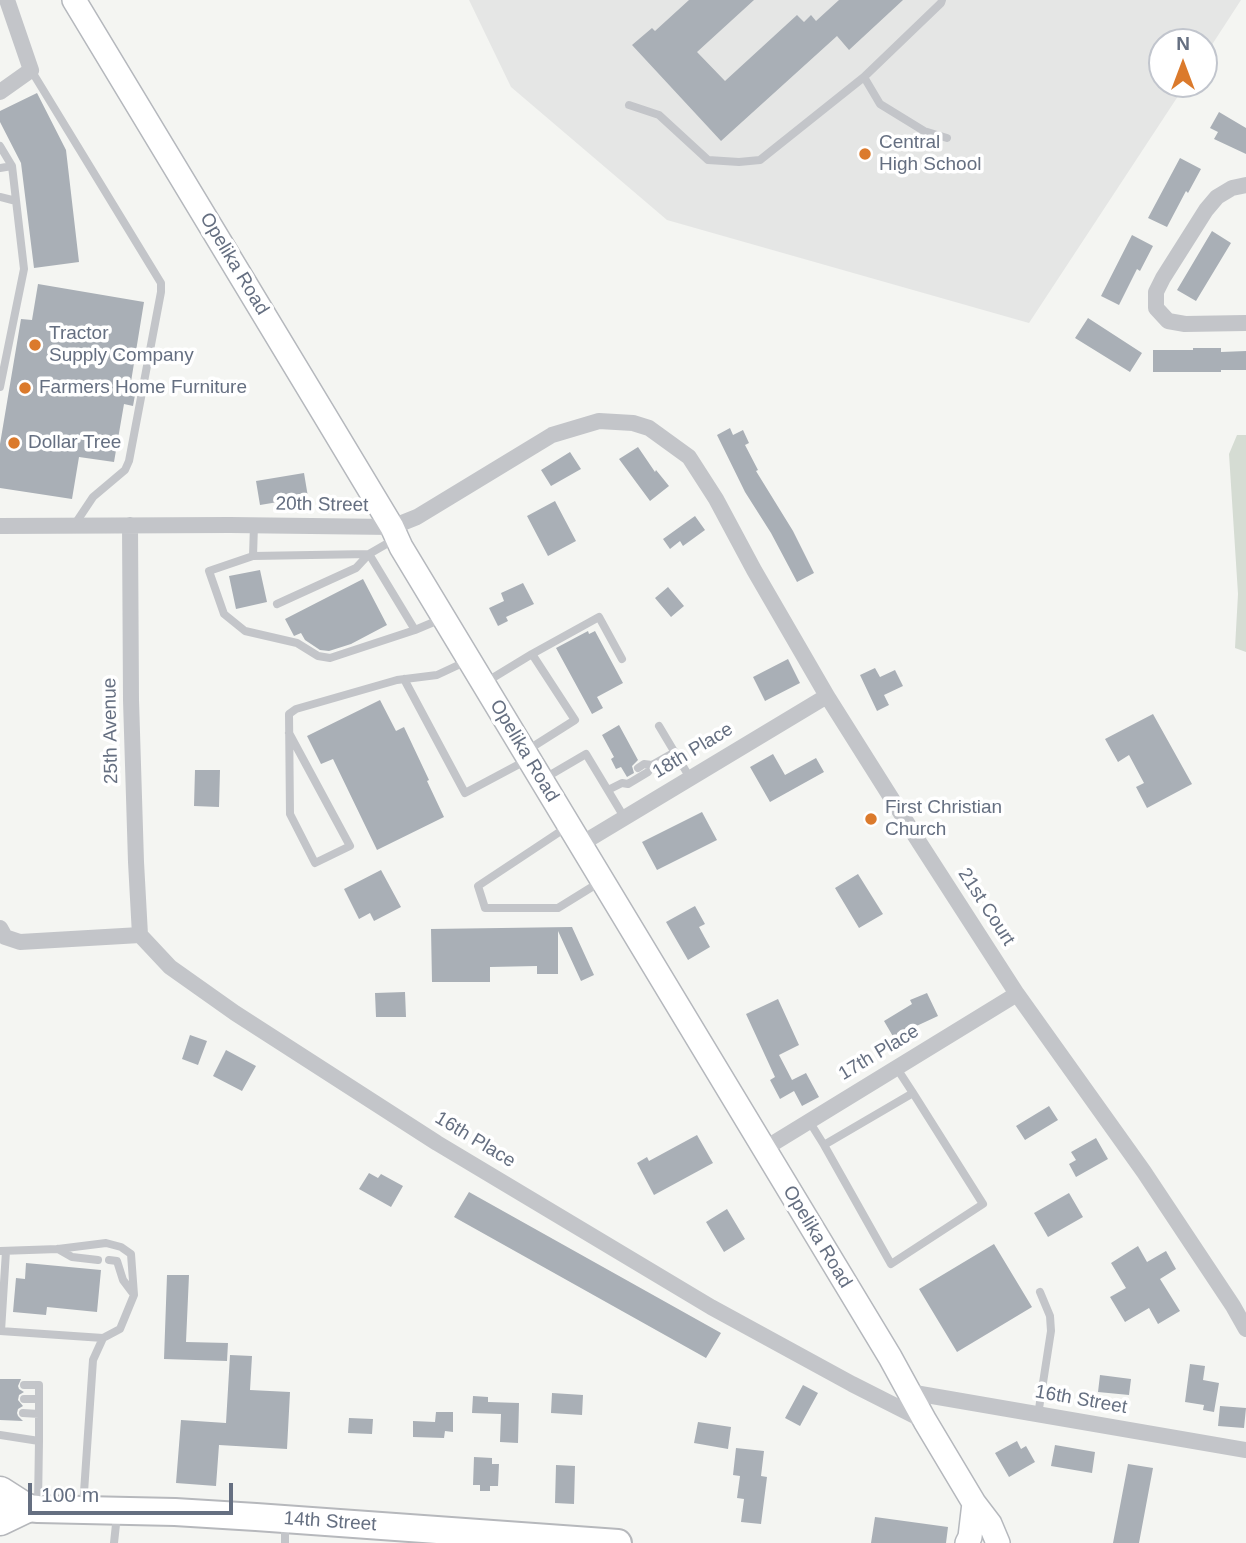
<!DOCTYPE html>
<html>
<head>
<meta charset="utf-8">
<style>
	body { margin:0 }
	#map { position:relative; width:1246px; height:1543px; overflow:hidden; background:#f4f5f2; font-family:Helvetica,sans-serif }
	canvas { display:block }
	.north { position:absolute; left:1148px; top:28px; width:70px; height:70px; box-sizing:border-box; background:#fff; border:2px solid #c1c5cd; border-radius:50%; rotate:0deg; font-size:19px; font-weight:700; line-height:28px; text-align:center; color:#656f81 }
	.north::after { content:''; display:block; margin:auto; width:24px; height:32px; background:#db7a2c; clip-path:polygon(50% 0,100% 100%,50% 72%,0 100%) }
	.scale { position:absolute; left:28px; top:1483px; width:205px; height:32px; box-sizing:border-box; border:4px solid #656f81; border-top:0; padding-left:9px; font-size:21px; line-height:24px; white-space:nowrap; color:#656f81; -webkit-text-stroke:5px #fff; paint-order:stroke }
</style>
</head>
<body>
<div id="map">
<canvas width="1246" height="1543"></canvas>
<div class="north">N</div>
<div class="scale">100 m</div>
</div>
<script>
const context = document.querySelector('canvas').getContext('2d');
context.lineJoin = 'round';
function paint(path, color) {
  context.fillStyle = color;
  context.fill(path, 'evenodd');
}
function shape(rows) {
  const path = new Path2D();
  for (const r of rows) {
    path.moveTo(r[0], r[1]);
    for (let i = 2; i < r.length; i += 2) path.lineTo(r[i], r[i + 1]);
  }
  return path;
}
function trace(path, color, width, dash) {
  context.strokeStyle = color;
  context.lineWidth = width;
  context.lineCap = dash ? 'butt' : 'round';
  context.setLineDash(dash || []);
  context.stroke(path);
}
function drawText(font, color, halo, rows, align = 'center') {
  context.font = font + ' Helvetica,sans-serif';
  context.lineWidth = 7;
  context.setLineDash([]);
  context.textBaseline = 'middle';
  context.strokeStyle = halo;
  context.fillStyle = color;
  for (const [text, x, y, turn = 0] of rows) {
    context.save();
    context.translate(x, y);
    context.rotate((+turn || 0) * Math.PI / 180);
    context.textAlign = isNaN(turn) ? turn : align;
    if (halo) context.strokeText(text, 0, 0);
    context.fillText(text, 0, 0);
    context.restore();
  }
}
paint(shape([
	[469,0,1241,0,1204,57,1204,42,1162,42,1162,84,1186,84,1029,323,667,220,511,87]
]), '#e5e6e5');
paint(shape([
	[1237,435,1246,435,1246,652,1235,648,1238,594,1229,454]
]), '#d5dcd3');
paint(shape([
	[689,0,754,0,697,52,725,81,797,15,804,22,811,15,816,21,839,0,903,0,849,50,837,36,721,141,632,45,652,28,655,31],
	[37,93,66,150,79,262,34,268,21,163,0,122,0,111],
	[1219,112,1246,128,1246,154,1214,139,1218,132,1210,128],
	[1180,158,1201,169,1188,193,1186,191,1167,227,1148,218],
	[1212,231,1231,243,1196,301,1177,290],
	[1132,235,1153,246,1140,271,1137,269,1119,305,1101,296],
	[38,284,144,302,129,394,135,395,133,406,124,404,114,462,79,457,72,499,0,488,0,444,21,319,32,320],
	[1088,318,1142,353,1130,372,1075,338],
	[1193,348,1221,348,1221,352,1246,351,1246,370,1221,370,1221,372,1153,372,1153,350,1193,350],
	[730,428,733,435,743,430,749,443,745,445,758,470,756,471,793,531,814,573,797,582,771,533,745,492,717,435],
	[638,447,655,472,656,470,669,486,650,501,619,459],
	[570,452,581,469,551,486,541,470],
	[304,473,308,497,260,505,256,481],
	[555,501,576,541,548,556,527,516],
	[695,516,705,530,683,546,680,541,670,549,663,539],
	[260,570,267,602,236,609,229,576],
	[363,579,387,625,351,644,329,651,320,650,305,640,301,633,294,636,285,619],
	[523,583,534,604,506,617,508,621,498,626,489,608,504,601,501,593],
	[668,587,684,606,671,617,655,598],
	[588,631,589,634,595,631,623,683,597,697,603,708,592,714,556,648],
	[788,659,800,683,765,701,753,677],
	[875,668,880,677,895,670,903,686,884,695,889,705,877,711,860,675],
	[380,700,396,731,404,727,429,780,427,781,444,817,377,850,333,759,321,764,307,736],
	[1153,714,1192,784,1147,808,1136,787,1144,783,1129,755,1118,762,1105,739],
	[619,725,638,760,632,766,634,773,627,777,621,767,616,769,611,759,614,757,602,735],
	[773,754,785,775,816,758,824,772,770,802,750,767],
	[195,770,220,770,219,807,194,806],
	[702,812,717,840,657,870,642,842],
	[381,870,401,907,374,921,370,913,359,919,344,889],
	[858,874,883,914,859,928,835,888],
	[695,906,705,924,699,927,710,947,688,960,666,922],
	[572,927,594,975,581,981,558,931,558,974,537,974,537,966,490,967,490,982,432,982,431,929],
	[405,992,406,1017,376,1017,375,993],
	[927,993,938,1016,910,1029,913,1036,898,1045,884,1021,912,1004,910,1000],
	[778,999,799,1045,779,1055,792,1080,806,1073,819,1097,802,1106,794,1091,780,1099,770,1080,775,1077,746,1014],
	[190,1035,207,1041,198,1065,182,1059],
	[226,1050,256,1066,242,1091,213,1076],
	[1049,1106,1058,1120,1025,1140,1016,1126],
	[697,1135,713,1163,654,1195,637,1163,647,1157,649,1161],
	[1096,1138,1108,1159,1076,1177,1069,1164,1076,1160,1071,1152],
	[369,1173,378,1178,381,1174,403,1186,391,1207,359,1189],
	[469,1192,721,1333,706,1358,454,1217],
	[1069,1193,1083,1217,1048,1237,1034,1213],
	[727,1209,745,1239,724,1252,706,1222],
	[994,1244,1032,1307,957,1352,919,1289],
	[1138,1246,1147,1262,1166,1251,1176,1269,1160,1279,1180,1311,1158,1324,1149,1308,1125,1322,1110,1297,1126,1288,1111,1263],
	[26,1263,101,1270,97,1312,47,1307,46,1315,13,1312,16,1278,25,1279],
	[167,1275,189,1275,186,1342,228,1343,227,1361,164,1359],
	[230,1355,252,1356,250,1390,290,1392,287,1449,219,1445,216,1486,176,1483,181,1420,226,1423],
	[1190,1364,1205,1366,1203,1380,1219,1383,1214,1412,1203,1410,1204,1405,1185,1402],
	[1100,1375,1131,1379,1129,1395,1098,1392],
	[0,1379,21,1379,18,1386,19,1389,24,1392,19,1395,18,1400,23,1406,18,1409,17,1413,18,1416,23,1421,0,1420],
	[803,1385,818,1393,800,1426,785,1418],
	[552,1393,583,1395,582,1415,551,1413],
	[473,1396,488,1397,488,1402,519,1403,518,1443,500,1442,501,1414,472,1413],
	[1220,1406,1246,1408,1244,1428,1218,1426],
	[436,1412,453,1412,453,1432,445,1431,444,1438,413,1437,413,1421,435,1422],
	[349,1418,373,1419,372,1434,348,1433],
	[698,1422,731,1427,728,1449,694,1443],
	[1017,1441,1021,1449,1026,1446,1035,1462,1009,1477,995,1453],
	[1055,1445,1095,1452,1092,1473,1051,1466],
	[736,1448,764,1451,761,1476,767,1477,761,1524,741,1522,744,1499,737,1498,740,1476,733,1475],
	[474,1457,492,1458,492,1464,499,1464,498,1486,490,1486,490,1491,480,1491,480,1485,473,1485],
	[1128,1464,1153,1468,1139,1543,1113,1543],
	[556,1465,575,1466,574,1504,555,1503],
	[875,1517,948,1527,946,1543,871,1543]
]), '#a9afb6');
const secondary = shape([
	[74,0,324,414,392,527,401,547,890,1357,925,1421,974,1503,990,1524,998,1543],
	[967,1543,970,1537,974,1503]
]);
const primary = shape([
	[5,1506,38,1509,175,1512,256,1517,618,1543]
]);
const highway = shape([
	[0,1492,25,1508],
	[0,1520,25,1508]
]);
trace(secondary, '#b5b8bd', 26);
trace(primary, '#b6b8bc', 30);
trace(highway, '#b5b7bb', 33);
trace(shape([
	[31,70,161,283,161,292,129,461,125,470,93,497,75,524],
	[864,77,880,104,924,131,947,138],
	[629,105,659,115,708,160,739,162,760,160,864,77,941,3,942,0],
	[0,146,12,166,24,269,0,387],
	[0,168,12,166],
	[0,197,16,201],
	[254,525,253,556,369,554,395,539],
	[253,556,209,571,224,614,245,631,297,643,318,656,330,658,415,630],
	[277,604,356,568,369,554,415,630,441,619],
	[532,654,599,617,622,659],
	[404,679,465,793,527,760],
	[486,682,532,654,575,720,526,751],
	[659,726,690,778],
	[289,733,350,846,315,863,290,814,289,714,296,709,397,680,437,675,467,661],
	[638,768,644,764,652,765],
	[545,778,586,754,624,817],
	[608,790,622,783,628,784,648,772,652,765,675,752],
	[567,827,478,886,485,908,558,908,600,882],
	[896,1067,913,1093,983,1204,891,1264,824,1145,913,1093],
	[809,1121,824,1145],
	[58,1249,72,1257,98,1260],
	[0,1251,58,1249,106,1243,121,1247,131,1254,134,1295,120,1329,103,1338,0,1331],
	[109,1260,117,1261,123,1280,132,1292],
	[1,1331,6,1251],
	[24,1399,39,1399],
	[23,1413,39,1414],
	[1038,1415,1051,1331,1050,1316,1040,1292],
	[0,1435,39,1441,39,1385,24,1385],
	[38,1504,39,1441],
	[83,1507,93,1360,103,1338],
	[114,1543,117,1515],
	[285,1543,285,1522]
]), '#c3c5c9', 8);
trace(shape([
	[0,92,31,70,7,0],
	[1246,185,1232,188,1217,197,1206,210,1163,278,1156,292,1156,308,1168,321,1185,324,1246,323],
	[130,525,131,700,136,862,140,935],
	[0,526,230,525,392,527,417,517,552,435,599,421,633,423,649,428,689,457,716,499,754,570,827,696,919,842,1017,994,1144,1172,1233,1306,1246,1329],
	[581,844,827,696],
	[0,928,5,937,20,942,140,935,170,967,235,1013,437,1143,711,1307,852,1384,925,1421],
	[764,1149,1017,994],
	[909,1392,1246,1450]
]), '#c3c5c9', 16);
trace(secondary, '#fff', 23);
trace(primary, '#fff', 26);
trace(highway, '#fff', 30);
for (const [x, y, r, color] of [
	[865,154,7,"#db7a2c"],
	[35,345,7,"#db7a2c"],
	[25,388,7,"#db7a2c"],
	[14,443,7,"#db7a2c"],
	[871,819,7,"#db7a2c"]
]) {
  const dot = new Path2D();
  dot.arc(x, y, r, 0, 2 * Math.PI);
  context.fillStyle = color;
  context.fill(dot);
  trace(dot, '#fff', 2.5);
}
drawText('19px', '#656f81', '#fff', [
	["Central",879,143],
	["High School",879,165],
	["Tractor",49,334],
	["Supply Company",49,356],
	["Farmers Home Furniture",39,388],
	["Dollar Tree",28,443],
	["First Christian",885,808],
	["Church",885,830]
], 'left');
drawText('19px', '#656f81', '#fff', [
	["Opelika Road",234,264,59],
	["20th Street",322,505,1],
	["25th Avenue",111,731,-91],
	["Opelika Road",524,751,59],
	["18th Place",693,751,-31],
	["21st Court",986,907,57],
	["17th Place",879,1053,-31],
	["16th Place",475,1140,31],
	["Opelika Road",817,1237,59],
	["16th Street",1081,1400,10],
	["14th Street",330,1522,4]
]);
</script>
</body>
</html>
